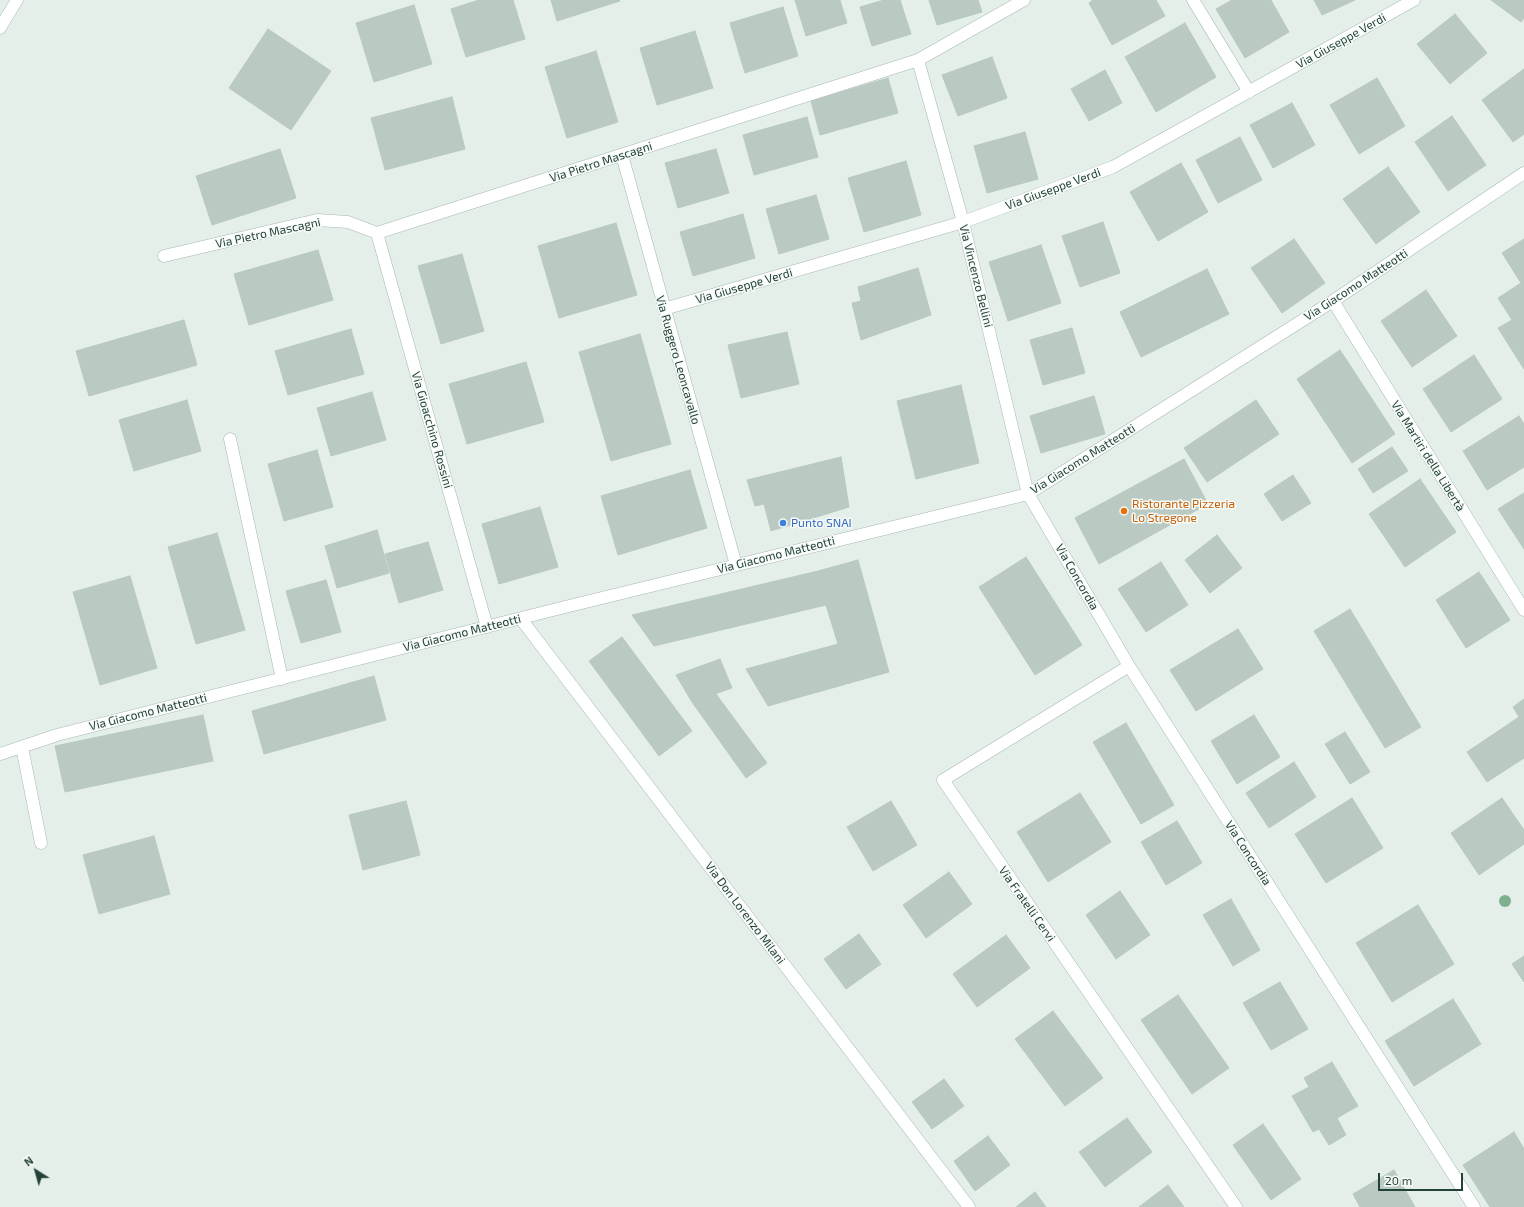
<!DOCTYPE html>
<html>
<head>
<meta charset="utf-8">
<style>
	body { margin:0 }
	#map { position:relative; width:1524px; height:1207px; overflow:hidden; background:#e5efea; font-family:"Exo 2",sans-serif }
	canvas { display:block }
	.north { position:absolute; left:16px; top:1151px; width:40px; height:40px; -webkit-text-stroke:3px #f7fbf8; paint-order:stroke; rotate:323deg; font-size:11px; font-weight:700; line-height:16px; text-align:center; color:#234237 }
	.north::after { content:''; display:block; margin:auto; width:14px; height:18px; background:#234237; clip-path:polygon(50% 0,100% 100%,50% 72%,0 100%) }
	.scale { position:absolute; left:1378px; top:1173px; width:85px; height:18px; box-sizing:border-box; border:2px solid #234237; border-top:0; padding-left:5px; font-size:12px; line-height:14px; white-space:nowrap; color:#234237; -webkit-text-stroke:3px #f7fbf8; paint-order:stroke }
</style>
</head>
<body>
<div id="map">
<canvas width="1524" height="1207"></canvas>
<div class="north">N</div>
<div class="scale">20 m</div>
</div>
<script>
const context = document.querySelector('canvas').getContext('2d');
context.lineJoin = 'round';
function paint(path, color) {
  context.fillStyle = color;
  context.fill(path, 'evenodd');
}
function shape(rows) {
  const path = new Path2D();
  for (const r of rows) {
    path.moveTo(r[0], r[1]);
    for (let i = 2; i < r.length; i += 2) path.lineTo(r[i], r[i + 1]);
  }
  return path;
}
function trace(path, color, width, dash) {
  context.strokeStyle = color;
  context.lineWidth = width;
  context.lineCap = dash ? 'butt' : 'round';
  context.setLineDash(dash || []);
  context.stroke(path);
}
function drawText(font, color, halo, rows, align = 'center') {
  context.font = font + ' "Exo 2",sans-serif';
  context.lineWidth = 3;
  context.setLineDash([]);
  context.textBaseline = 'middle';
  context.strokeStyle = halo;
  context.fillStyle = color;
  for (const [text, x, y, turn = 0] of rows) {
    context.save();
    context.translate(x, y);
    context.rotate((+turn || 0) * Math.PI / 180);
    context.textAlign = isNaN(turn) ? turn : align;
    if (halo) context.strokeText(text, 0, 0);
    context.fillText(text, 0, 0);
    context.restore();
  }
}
const building = shape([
	[479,0,513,0,525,39,466,57,451,9,479,0],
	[551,0,619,0,620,1,557,21,551,0],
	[795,0,840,0,847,23,806,36,795,0],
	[884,0,900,0,911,34,872,46,860,7,884,0],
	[929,0,978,0,982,12,937,25,929,0],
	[1093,0,1156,0,1165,16,1112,45,1089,3,1093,0],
	[1232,0,1271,0,1289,32,1245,58,1216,9,1232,0],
	[1314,0,1355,0,1322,15,1314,0],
	[1491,0,1524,0,1524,18,1521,22,1491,0],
	[414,5,432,64,374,82,356,23,414,5],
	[783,7,798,56,745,73,730,23,783,7],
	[1455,14,1487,53,1450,84,1417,44,1455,14],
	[1185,23,1216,77,1156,112,1125,57,1185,23],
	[268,29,331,71,291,130,229,88,268,29],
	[695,31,713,88,657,105,640,48,695,31],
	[596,51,618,122,567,138,545,67,596,51],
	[992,57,1007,98,958,116,942,75,992,57],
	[1524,69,1524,134,1513,142,1482,100,1524,69],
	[1105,70,1122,103,1089,121,1071,89,1105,70],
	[888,78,898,113,820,135,811,101,888,78],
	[1377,78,1405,126,1359,154,1330,105,1377,78],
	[452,97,465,149,385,170,371,118,452,97],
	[1292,103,1315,145,1273,168,1250,125,1292,103],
	[1452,116,1486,165,1448,191,1415,142,1452,116],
	[807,117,818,157,754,175,743,135,807,117],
	[1025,132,1038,179,987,193,974,146,1025,132],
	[1240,137,1262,180,1218,203,1196,160,1240,137],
	[280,149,296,198,212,225,196,176,280,149],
	[716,149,729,193,678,208,665,163,716,149],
	[906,161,921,215,864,232,848,178,906,161],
	[1181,163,1208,212,1158,241,1130,192,1181,163],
	[1388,167,1420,212,1376,244,1343,199,1388,167],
	[816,195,829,239,779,254,766,209,816,195],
	[743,214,755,258,693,276,680,232,743,214],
	[1103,222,1120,273,1080,287,1062,236,1103,222],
	[616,223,637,295,559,318,538,246,616,223],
	[1294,239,1325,283,1282,313,1251,268,1294,239],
	[1524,239,1524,369,1498,328,1512,320,1498,298,1521,283,1502,253,1524,239],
	[1041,245,1061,303,1008,321,989,262,1041,245],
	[318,250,333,300,249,325,234,274,318,250],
	[462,254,484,331,441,344,418,266,462,254],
	[918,268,931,315,861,340,852,303,861,301,858,287,918,268],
	[1207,269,1229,314,1141,357,1120,312,1207,269],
	[1426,290,1457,336,1412,367,1381,321,1426,290],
	[184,320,197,365,89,396,76,351,184,320],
	[1072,328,1085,373,1043,385,1030,340,1072,328],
	[351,329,364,374,288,395,275,351,351,329],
	[787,332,799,384,741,398,728,345,787,332],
	[640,334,671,444,611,461,579,352,640,334],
	[1340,350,1395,434,1352,463,1297,379,1340,350],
	[1474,355,1502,399,1451,432,1423,389,1474,355],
	[526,362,544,422,467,444,449,384,526,362],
	[961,385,979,463,916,479,897,401,961,385],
	[372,392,386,440,331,456,317,408,372,392],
	[1094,396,1105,434,1041,453,1030,416,1094,396],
	[187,400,201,451,134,471,119,420,187,400],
	[1256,400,1279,434,1207,482,1184,448,1256,400],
	[1519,416,1524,424,1524,467,1487,490,1463,451,1519,416],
	[1392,447,1408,471,1373,493,1358,469,1392,447],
	[317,450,333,507,284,521,268,464,317,450],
	[841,457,849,507,771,531,764,504,755,506,747,480,841,457],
	[1184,459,1208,504,1099,564,1075,518,1184,459],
	[690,470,707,528,618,555,601,496,690,470],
	[1293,475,1311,503,1282,521,1264,494,1293,475],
	[1420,479,1456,532,1405,567,1369,514,1420,479],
	[1524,493,1524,549,1498,509,1524,493],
	[540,507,558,567,499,584,482,524,540,507],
	[377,530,389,573,337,588,325,546,377,530],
	[217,533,245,630,196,644,168,547,217,533],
	[1217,535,1242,568,1210,593,1185,560,1217,535],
	[428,542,443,590,399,603,385,554,428,542],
	[1026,557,1082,645,1035,675,979,587,1026,557],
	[858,560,889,672,768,706,746,669,838,644,826,605,654,646,632,615,818,571,858,560],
	[1161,562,1188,605,1146,632,1118,589,1161,562],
	[1479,572,1510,620,1466,648,1436,600,1479,572],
	[130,576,157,668,100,685,73,592,130,576],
	[326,580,341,632,301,643,286,591,326,580],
	[1350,609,1421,727,1385,748,1314,631,1350,609],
	[1238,629,1263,669,1196,711,1170,670,1238,629],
	[622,637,692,731,659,756,589,661,622,637],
	[720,659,732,688,692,702,676,675,720,659],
	[374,676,386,720,264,754,252,711,374,676],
	[716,694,767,763,746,778,692,702,716,694],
	[1524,699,1524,725,1513,707,1524,699],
	[203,715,213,761,65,792,55,746,203,715],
	[1254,715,1280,757,1237,784,1211,741,1254,715],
	[1519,717,1524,725,1524,758,1487,782,1467,752,1519,717],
	[1126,723,1174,805,1141,824,1093,742,1126,723],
	[1345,732,1370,772,1350,784,1325,744,1345,732],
	[1294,762,1316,797,1269,828,1246,793,1294,762],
	[1080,793,1111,842,1048,882,1017,832,1080,793],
	[1352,798,1383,848,1326,883,1295,834,1352,798],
	[1502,798,1524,830,1524,844,1479,875,1451,833,1502,798],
	[406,801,420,855,363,870,349,815,406,801],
	[891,801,917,845,873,871,847,827,891,801],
	[1177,821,1202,863,1166,885,1141,842,1177,821],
	[154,836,170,894,99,914,83,855,154,836],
	[949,872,972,904,926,938,903,905,949,872],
	[1120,891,1150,935,1116,959,1086,915,1120,891],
	[1231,899,1260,950,1233,966,1203,915,1231,899],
	[1418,905,1454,964,1392,1002,1356,943,1418,905],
	[859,934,881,964,846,989,824,959,859,934],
	[1006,935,1030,968,977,1007,953,974,1006,935],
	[1524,956,1524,982,1512,964,1524,956],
	[1280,982,1308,1029,1271,1050,1243,1003,1280,982],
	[1178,995,1229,1068,1192,1094,1141,1020,1178,995],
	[1453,999,1481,1044,1414,1086,1385,1041,1453,999],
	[1053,1011,1103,1078,1065,1106,1015,1039,1053,1011],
	[1332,1062,1358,1106,1337,1118,1346,1135,1329,1145,1319,1129,1313,1132,1292,1096,1309,1087,1304,1078,1332,1062],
	[944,1079,964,1106,932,1129,912,1102,944,1079],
	[1127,1118,1152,1152,1105,1187,1079,1152,1127,1118],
	[1263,1124,1301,1179,1271,1200,1233,1145,1263,1124],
	[1514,1132,1524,1149,1524,1207,1490,1207,1463,1165,1514,1132],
	[988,1136,1010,1165,975,1191,954,1161,988,1136],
	[1394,1170,1415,1207,1360,1207,1353,1194,1394,1170],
	[1168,1185,1184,1207,1139,1207,1168,1185],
	[1035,1192,1046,1207,1016,1207,1035,1192]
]);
paint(building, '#bacac3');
trace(building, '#b7c9c0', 1);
const minor = shape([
	[1193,0,1249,92],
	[0,28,17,0],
	[918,60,963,222,1028,494,1129,666,1474,1207],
	[622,155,736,565],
	[377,233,487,627],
	[164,256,317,220,348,222,377,233,918,60,1024,0],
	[1333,301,1524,610],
	[664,309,963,222,1113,167,1414,0],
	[230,439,282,679],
	[521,619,969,1207],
	[1129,666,943,780,1236,1207],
	[22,747,41,843],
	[0,754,57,735,565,607,1028,494,1333,301,1524,173]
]);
trace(minor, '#a7b8b1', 13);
trace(minor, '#fff', 12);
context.fillStyle = '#7fb08e';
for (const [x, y] of [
	[1505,901]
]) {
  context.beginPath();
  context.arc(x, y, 6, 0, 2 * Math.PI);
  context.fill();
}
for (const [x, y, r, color] of [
	[1124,511,4,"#e8710a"],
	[783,523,4,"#3f7fe0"]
]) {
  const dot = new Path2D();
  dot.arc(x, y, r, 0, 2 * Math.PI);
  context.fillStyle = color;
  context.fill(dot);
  trace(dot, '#f7fbf8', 1.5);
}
drawText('12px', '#234237', '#f7fbf8', [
	["Via Giuseppe Verdi",1341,41,-29],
	["Via Pietro Mascagni",601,162,-18],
	["Via Giuseppe Verdi",1053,189,-20],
	["Via Pietro Mascagni",268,233,-12],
	["Via Vincenzo Bellini",976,276,76],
	["Via Giacomo Matteotti",1356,285,-33],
	["Via Giuseppe Verdi",744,286,-16],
	["Via Ruggero Leoncavallo",678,360,74],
	["Via Gioacchino Rossini",432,430,74],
	["Via Martiri della Libertà",1428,456,58],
	["Via Giacomo Matteotti",1083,459,-32],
	["Via Giacomo Matteotti",776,555,-14],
	["Via Concordia",1077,577,60],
	["Via Giacomo Matteotti",462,633,-14],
	["Via Giacomo Matteotti",148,712,-14],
	["Via Concordia",1248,853,57],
	["Via Fratelli Cervi",1027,904,55],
	["Via Don Lorenzo Milani",745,913,53]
]);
drawText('12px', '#c56008', '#f7fbf8', [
	["Ristorante Pizzeria",1132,504],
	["Lo Stregone",1132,518]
], 'left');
drawText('12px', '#366cbe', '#f7fbf8', [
	["Punto SNAI",791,523]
], 'left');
</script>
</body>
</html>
